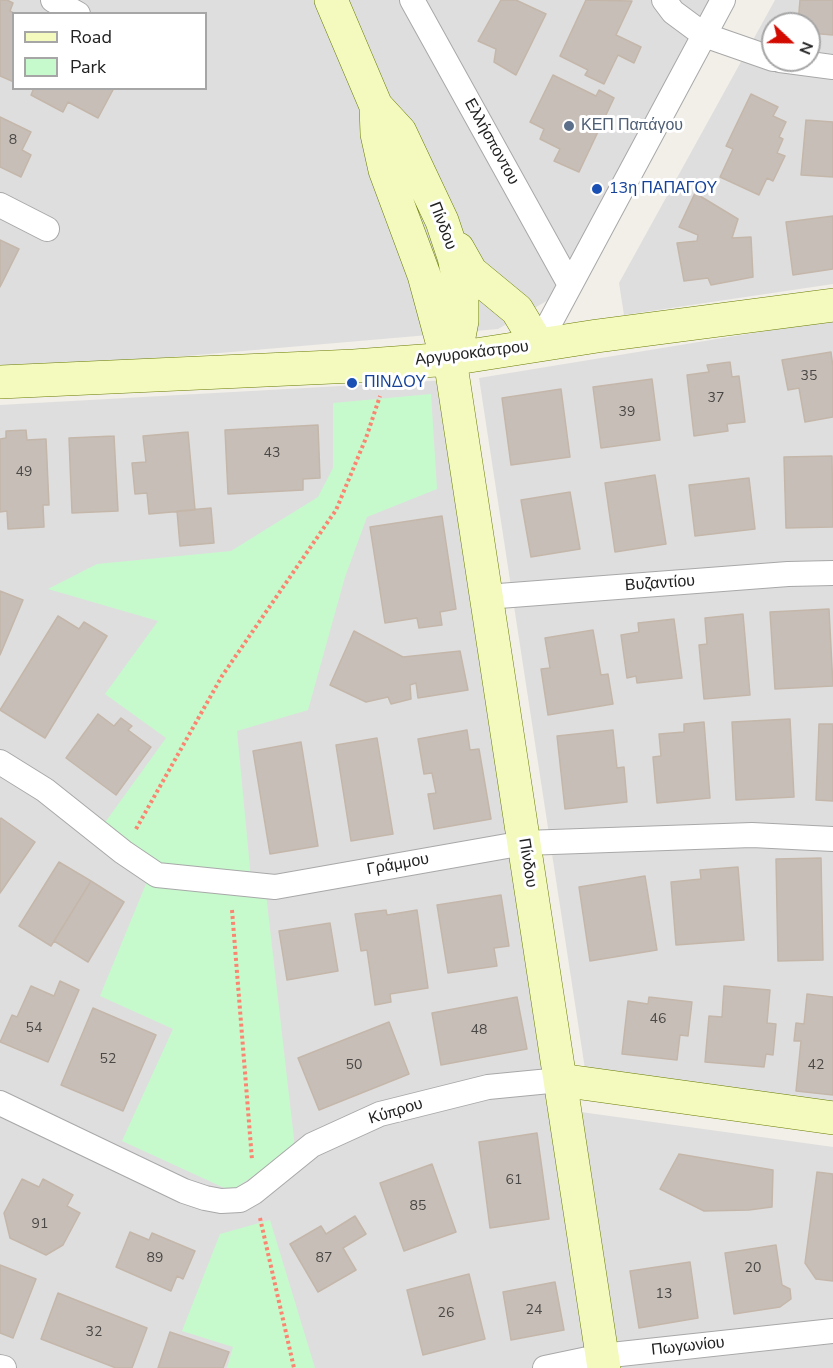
<!DOCTYPE html>
<html>
<head>
<meta charset="utf-8">
<style>
	body { margin:0 }
	#map { position:relative; width:833px; height:1368px; overflow:hidden; background:#f2efe8; font-family:"Nunito Sans",sans-serif }
	canvas { display:block }
	.legend { position:absolute; left:12px; top:12px; width:195px; height:78px; box-sizing:border-box; background:#fff; border:2px solid #a6a6a6; margin:0; padding:8px 10px; list-style:none; font-size:18px; color:#212121 }
	.legend li { display:flex; align-items:center; gap:12px; height:30px }
	.legend b { width:30px; border:2px solid #a6a6a6 }
	.north { position:absolute; left:761px; top:12px; width:60px; height:60px; box-sizing:border-box; background:#fff; border:2px solid #a6a6a6; border-radius:50%; rotate:112deg; font-size:16px; font-weight:700; line-height:24px; text-align:center; color:#212121 }
	.north::after { content:''; display:block; margin:auto; width:21px; height:27px; background:#d30a00; clip-path:polygon(50% 0,100% 100%,50% 72%,0 100%) }
</style>
</head>
<body>
<div id="map">
<canvas width="833" height="1368"></canvas>
<ul class="legend">
<li><b style="height:8px;background:#f4fabd"></b>Road</li>
<li><b style="height:16px;background:#c6facd"></b>Park</li>
</ul>
<div class="north">N</div>
</div>
<script>
const context = document.querySelector('canvas').getContext('2d');
context.lineJoin = 'round';
function paint(path, color) {
  context.fillStyle = color;
  context.fill(path, 'evenodd');
}
function shape(rows) {
  const path = new Path2D();
  for (const r of rows) {
    path.moveTo(r[0], r[1]);
    for (let i = 2; i < r.length; i += 2) path.lineTo(r[i], r[i + 1]);
  }
  return path;
}
function trace(path, color, width, dash) {
  context.strokeStyle = color;
  context.lineWidth = width;
  context.lineCap = dash ? 'butt' : 'round';
  context.setLineDash(dash || []);
  context.stroke(path);
}
function drawText(font, color, halo, rows, align = 'center') {
  context.font = font + ' "Nunito Sans",sans-serif';
  context.lineWidth = 6;
  context.setLineDash([]);
  context.textBaseline = 'middle';
  context.strokeStyle = halo;
  context.fillStyle = color;
  for (const [text, x, y, turn = 0] of rows) {
    context.save();
    context.translate(x, y);
    context.rotate((+turn || 0) * Math.PI / 180);
    context.textAlign = isNaN(turn) ? turn : align;
    if (halo) context.strokeText(text, 0, 0);
    context.fillText(text, 0, 0);
    context.restore();
  }
}
paint(shape([
	[0,0,721,0,550,299,498,329,0,372],
	[14,14,206,14,206,88,14,88],
	[775,0,833,0,833,284,624,315,619,283],
	[773,24,809,24,809,60,773,60],
	[833,320,833,1112,587,1082,479,378],
	[448,380,552,1108,833,1147,833,1368,0,1368,0,405]
]), '#dfdede');
paint(shape([
	[431,394,437,489,367,517,345,577,308,710,237,731,251,879,158,869,101,828,166,738,105,694,158,621,48,589,97,564,231,551,318,497,333,468,333,403],
	[148,879,266,894,295,1148,231,1191,122,1141,173,1029,100,996],
	[270,1220,315,1368,227,1368,233,1347,182,1331,220,1234]
]), '#c6facd');
const building = shape([
	[0,0,7,0,13,3,10,11,15,14,14,82,0,76,0,0],
	[501,0,516,0,546,14,516,75,494,62,496,49,478,41,501,0],
	[586,0,632,1,616,35,641,47,634,63,618,55,604,84,585,75,588,70,560,56,586,0],
	[800,0,833,0,833,35,809,33,809,24,798,24,800,0],
	[553,75,596,96,599,90,614,98,579,172,554,161,560,149,540,139,544,129,530,122,553,75],
	[34,88,114,88,98,118,68,102,63,112,31,95,34,88],
	[751,94,778,107,773,116,786,122,779,137,783,139,777,153,785,156,773,181,767,178,759,195,720,177,733,149,726,146,751,94],
	[0,117,31,132,22,150,31,155,21,177,0,167,0,117],
	[806,120,833,122,833,177,801,175,806,120],
	[695,193,738,219,732,238,751,237,753,277,711,285,708,278,684,281,677,243,697,241,698,235,679,227,695,193],
	[833,216,833,269,793,275,786,222,833,216],
	[0,240,19,249,0,287,0,240],
	[831,352,833,367,833,417,805,422,799,388,788,390,782,360,831,352],
	[730,362,732,377,739,376,745,422,727,424,728,431,694,436,687,375,709,372,707,365,730,362],
	[652,379,660,440,601,448,593,387,652,379],
	[561,389,570,457,511,465,502,398,561,389],
	[318,425,320,478,303,479,303,490,228,494,225,430,318,425],
	[26,430,27,440,46,439,49,505,43,505,44,527,8,529,7,511,0,512,0,439,6,438,6,431,26,430],
	[188,432,195,510,149,514,147,493,135,494,132,463,146,462,143,436,188,432],
	[114,436,118,511,72,513,69,438,114,436],
	[832,456,833,527,786,528,784,457,832,456],
	[655,475,666,544,615,552,605,483,655,475],
	[749,478,755,529,695,536,689,485,749,478],
	[570,492,580,549,531,557,521,500,570,492],
	[211,508,214,543,180,546,177,511,211,508],
	[442,516,456,609,440,612,442,625,419,628,417,618,385,623,370,527,442,516],
	[0,591,23,600,0,655,0,591],
	[829,609,833,686,775,689,770,612,829,609],
	[743,614,750,695,704,699,699,645,707,644,705,618,743,614],
	[58,616,79,629,84,622,107,636,45,738,0,710,58,616],
	[674,619,682,678,637,683,636,676,627,678,621,635,639,632,638,623,674,619],
	[593,630,601,675,608,674,613,704,548,715,541,669,550,668,545,638,593,630],
	[354,631,403,657,460,651,468,690,418,698,416,683,410,685,411,699,391,704,388,697,366,702,330,685,354,631],
	[98,714,114,726,121,718,132,726,128,730,151,747,116,795,66,758,98,714],
	[790,719,794,797,736,800,732,722,790,719],
	[704,722,710,798,657,803,653,757,661,756,659,734,684,732,684,724,704,722],
	[819,724,833,724,833,801,816,800,819,724],
	[467,730,470,750,479,749,491,819,434,829,428,794,436,793,432,773,424,774,418,739,467,730],
	[613,730,617,768,624,767,627,802,565,809,557,736,613,730],
	[377,738,393,834,351,841,336,745,377,738],
	[301,742,318,846,270,854,253,751,301,742],
	[1,818,35,842,0,893,0,820,1,818],
	[821,858,823,960,778,961,776,859,821,858],
	[59,862,91,881,51,946,19,926,59,862],
	[738,867,744,940,676,945,671,882,701,879,700,870,738,867],
	[645,876,657,950,590,961,579,887,645,876],
	[91,881,124,902,88,962,54,941,91,881],
	[501,895,509,946,494,948,497,966,448,973,437,905,501,895],
	[386,910,387,915,417,910,428,988,390,994,391,1002,375,1005,367,950,361,951,355,914,386,910],
	[330,923,338,971,287,980,279,931,330,923],
	[60,981,79,990,48,1062,0,1042,12,1015,17,1017,31,986,54,996,60,981],
	[724,986,770,990,767,1023,776,1024,773,1055,766,1054,764,1067,705,1062,709,1016,722,1017,724,986],
	[807,994,833,997,833,1095,796,1091,801,1041,794,1041,796,1023,804,1024,807,994],
	[517,997,527,1049,441,1065,432,1013,517,997],
	[649,997,692,1002,688,1036,680,1035,677,1060,622,1054,628,1001,648,1004,649,997],
	[93,1008,156,1035,123,1111,61,1085,93,1008],
	[389,1022,409,1074,319,1110,298,1058,389,1022],
	[537,1133,549,1219,490,1228,479,1142,537,1133],
	[679,1154,773,1170,772,1207,749,1210,704,1211,660,1189,679,1154],
	[432,1164,456,1232,404,1251,380,1183,432,1164],
	[817,1172,833,1174,833,1281,816,1279,805,1263,817,1172],
	[22,1179,39,1187,43,1179,73,1195,67,1206,80,1213,63,1245,46,1255,10,1238,4,1213,22,1179],
	[355,1216,366,1234,343,1248,356,1270,318,1292,290,1244,321,1226,326,1234,355,1216],
	[130,1232,149,1240,152,1233,195,1251,183,1279,177,1276,171,1291,116,1267,130,1232],
	[776,1245,782,1285,790,1289,791,1299,780,1307,734,1314,725,1253,776,1245],
	[690,1262,698,1318,639,1328,630,1271,690,1262],
	[0,1265,36,1279,13,1338,0,1333,0,1265],
	[469,1274,485,1339,423,1355,407,1290,469,1274],
	[555,1282,564,1330,511,1340,503,1292,555,1282],
	[58,1293,147,1328,132,1368,116,1368,41,1339,58,1293],
	[170,1332,229,1352,223,1368,158,1368,170,1332]
]);
paint(building, '#c7beb7');
trace(building, '#c4b7aa', 1.5);
const street = shape([
	[53,0,78,14],
	[412,0,570,285],
	[664,0,673,12,704,35,773,59],
	[780,60,833,67],
	[0,205,47,229],
	[538,345,723,0],
	[486,597,788,574,833,573],
	[0,762,45,790,123,852,157,875,275,887,524,843,752,835,833,839],
	[0,1103,184,1191,205,1198,221,1201,240,1200,254,1192,312,1145,380,1114,488,1087,560,1080],
	[0,1367,4,1368],
	[545,1368,602,1356,833,1331]
]);
const secondary = shape([
	[331,0,376,106,400,132,442,221,454,257,462,294,462,321,458,342,450,359],
	[376,106,377,134,385,170,424,275,443,345,450,359,604,1368],
	[458,249,471,272,517,310,538,345],
	[0,382,354,366,450,359,597,336,833,305],
	[560,1080,833,1118]
]);
trace(street, '#a8a8a8', 26);
trace(secondary, '#6a7d04', 34);
trace(shape([
	[136,829,222,676,336,510,366,438,380,396],
	[232,910,252,1160],
	[260,1218,294,1368]
]), '#fb8570', 4, [3, 3]);
trace(street, '#fff', 24);
trace(secondary, '#f4fabd', 33);
for (const [x, y, r, color] of [
	[569,126,6,"#5c6f8a"],
	[597,189,6,"#1a4fb4"],
	[352,383,6,"#1a4fb4"]
]) {
  const dot = new Path2D();
  dot.arc(x, y, r, 0, 2 * Math.PI);
  context.fillStyle = color;
  context.fill(dot);
  trace(dot, '#fff', 2);
}
drawText('14px', '#4a4846', null, [
	["8",13,141],
	["35",809,377],
	["37",716,399],
	["39",627,413],
	["43",272,454],
	["49",24,473],
	["46",658,1020],
	["54",34,1029],
	["48",479,1031],
	["52",108,1060],
	["50",354,1066],
	["42",816,1066],
	["61",514,1181],
	["85",418,1207],
	["91",40,1225],
	["89",155,1259],
	["87",324,1259],
	["20",753,1269],
	["13",664,1295],
	["24",534,1311],
	["26",446,1314],
	["32",94,1333]
]);
drawText('16px', '#4e5e75', '#fff', [
	["ΚΕΠ Παπάγου",581,126]
], 'left');
drawText('16px', '#212121', '#fff', [
	["Ελλήσποντου",491,142,61],
	["Πίνδου",442,226,69],
	["Αργυροκάστρου",472,354,-7],
	["Βυζαντίου",660,584,-4],
	["Πίνδου",527,863,81],
	["Γράμμου",398,865,-10],
	["Κύπρου",396,1112,-17],
	["Πωγωνίου",688,1347,-6]
]);
drawText('16px', '#164399', '#fff', [
	["13η ΠΑΠΑΓΟΥ",609,189],
	["ΠΙΝΔΟΥ",364,383]
], 'left');
</script>
</body>
</html>
